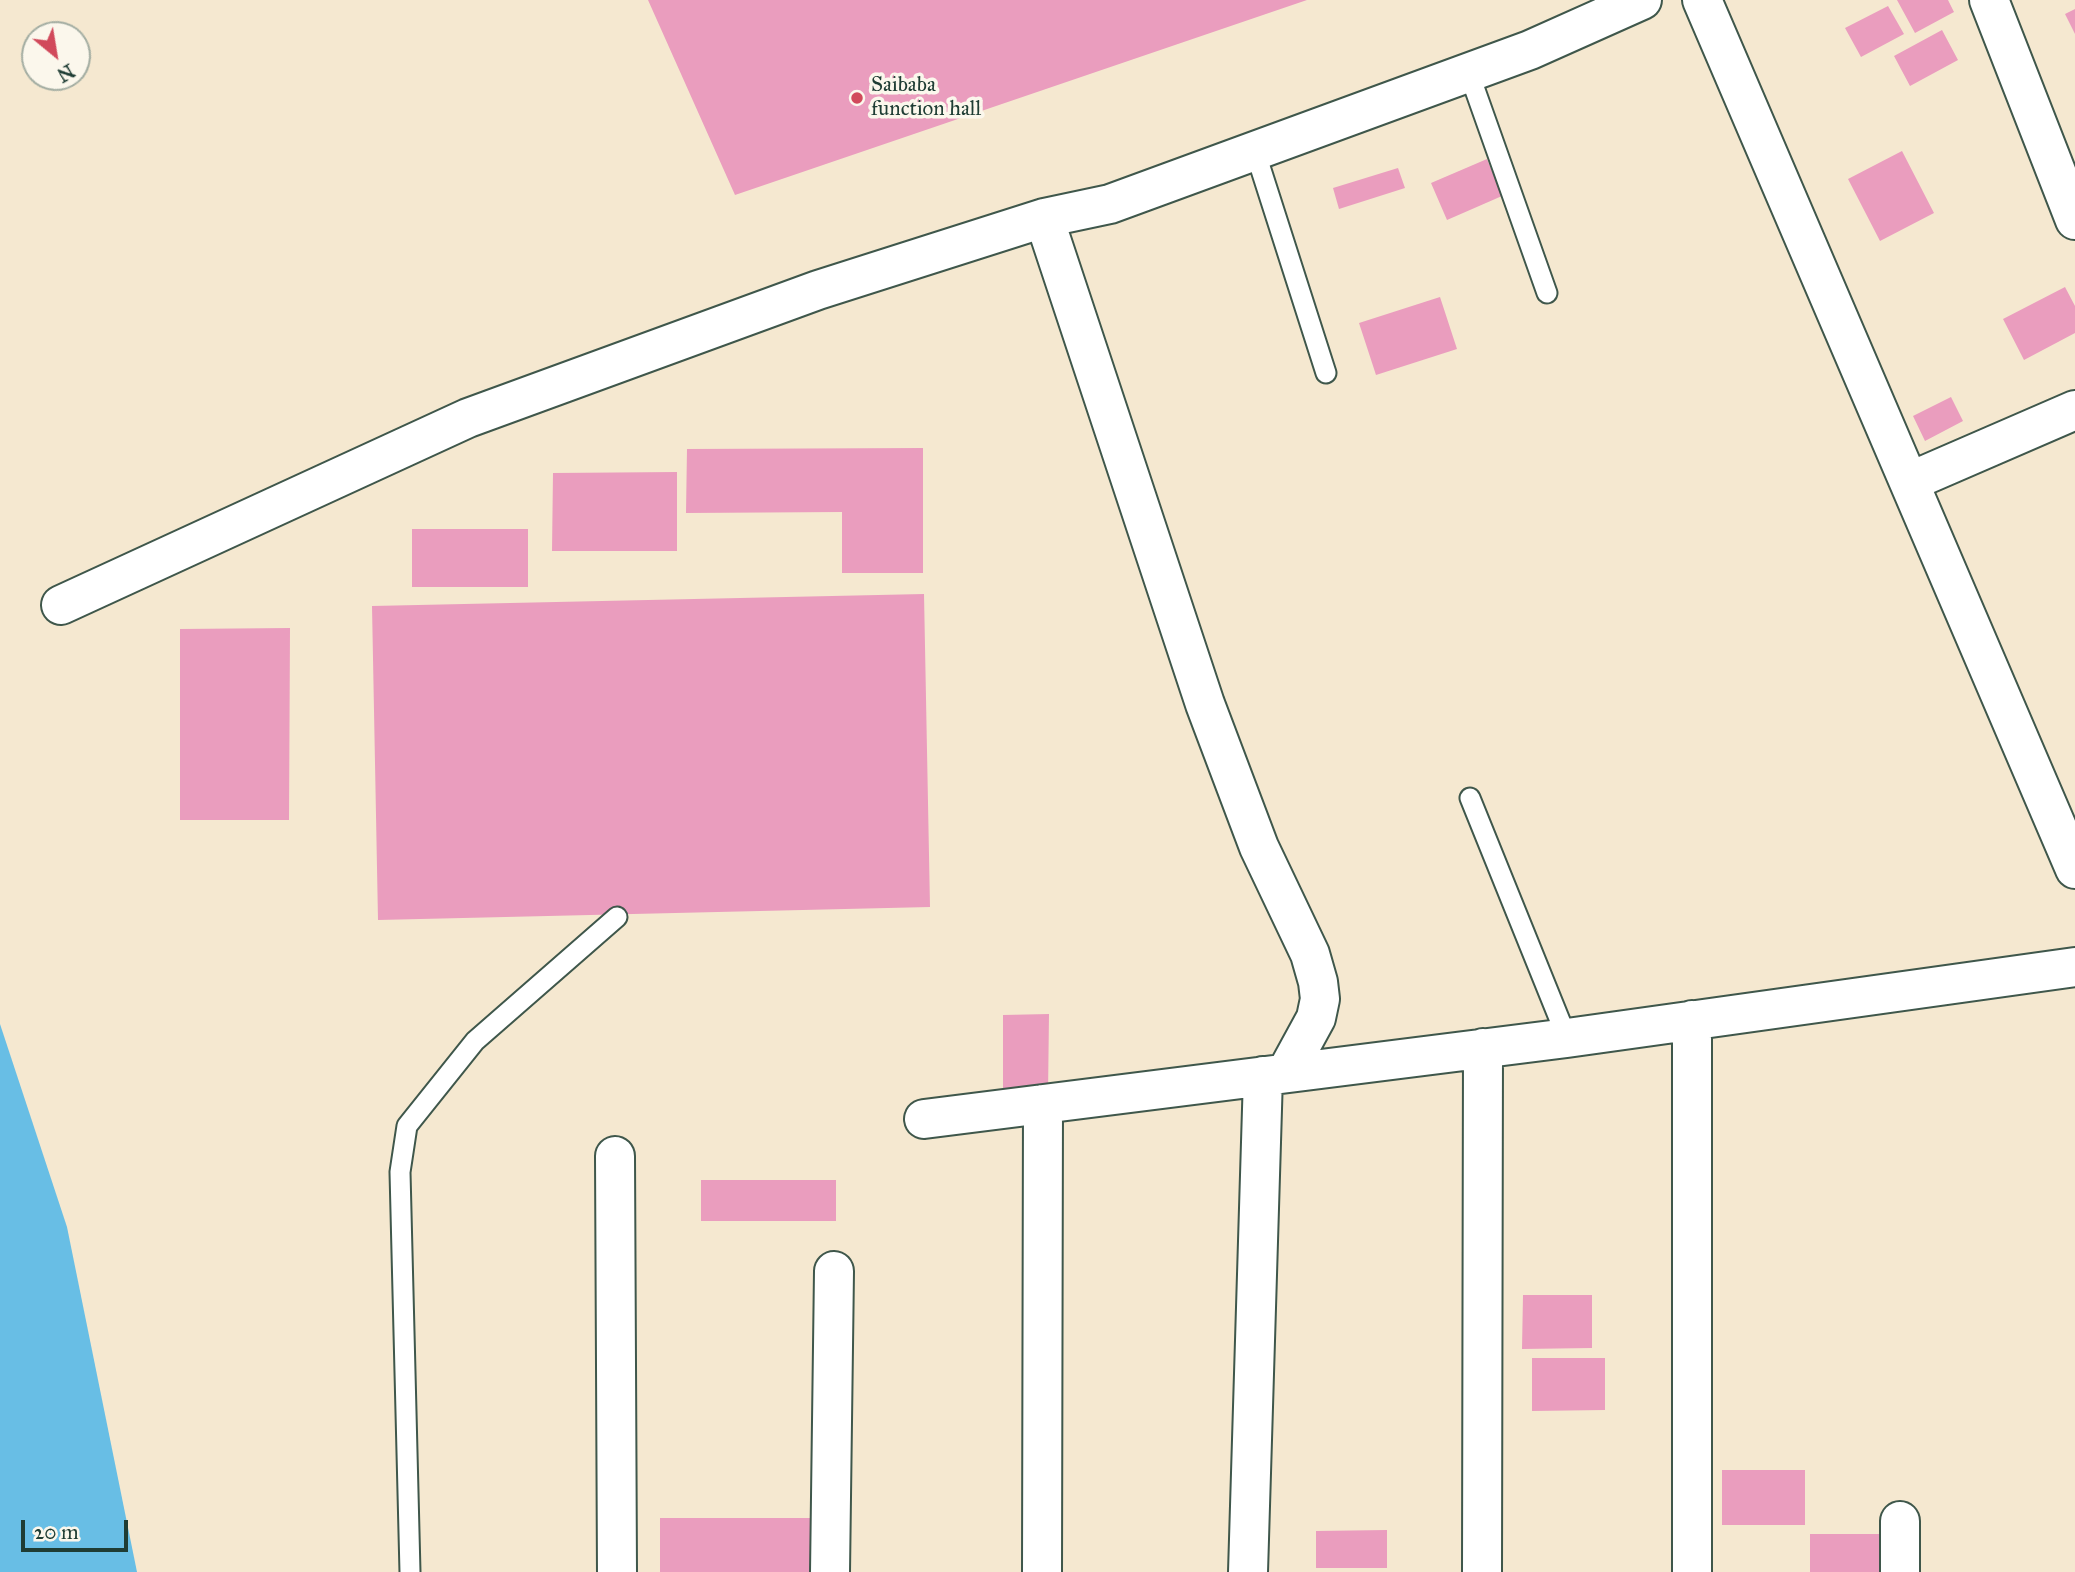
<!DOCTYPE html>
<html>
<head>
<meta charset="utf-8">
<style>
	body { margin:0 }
	#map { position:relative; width:2075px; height:1572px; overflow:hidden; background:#f5e8d0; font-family:"IM FELL Great Primer",serif }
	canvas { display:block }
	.north { position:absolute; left:21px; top:21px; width:70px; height:70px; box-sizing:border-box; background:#fbf7ec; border:2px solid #a3ada2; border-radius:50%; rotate:150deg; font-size:19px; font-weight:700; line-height:28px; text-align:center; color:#1f3d34 }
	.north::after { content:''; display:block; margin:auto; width:24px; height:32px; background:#d1495b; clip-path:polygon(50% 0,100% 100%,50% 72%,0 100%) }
	.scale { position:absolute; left:21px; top:1520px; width:107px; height:32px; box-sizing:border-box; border:4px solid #1f3d34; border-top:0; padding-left:9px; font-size:21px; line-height:24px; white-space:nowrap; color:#1f3d34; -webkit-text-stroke:5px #fbf7ec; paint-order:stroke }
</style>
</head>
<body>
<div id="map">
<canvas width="2075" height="1572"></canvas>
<div class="north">N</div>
<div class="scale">20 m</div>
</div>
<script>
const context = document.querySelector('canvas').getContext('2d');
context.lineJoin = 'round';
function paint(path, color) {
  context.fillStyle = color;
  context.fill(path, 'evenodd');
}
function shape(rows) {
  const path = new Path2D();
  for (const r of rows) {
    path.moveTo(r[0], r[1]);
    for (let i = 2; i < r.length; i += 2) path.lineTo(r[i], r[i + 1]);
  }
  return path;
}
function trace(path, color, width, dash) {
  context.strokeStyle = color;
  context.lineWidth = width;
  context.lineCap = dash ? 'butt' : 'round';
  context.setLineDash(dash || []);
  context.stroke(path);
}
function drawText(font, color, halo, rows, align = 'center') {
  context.font = font + ' "IM FELL Great Primer",serif';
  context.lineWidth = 7;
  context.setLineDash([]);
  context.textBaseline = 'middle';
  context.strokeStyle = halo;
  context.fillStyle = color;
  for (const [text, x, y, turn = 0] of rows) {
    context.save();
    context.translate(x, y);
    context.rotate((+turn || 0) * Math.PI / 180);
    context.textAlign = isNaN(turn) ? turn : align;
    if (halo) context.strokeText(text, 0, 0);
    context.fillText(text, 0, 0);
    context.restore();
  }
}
paint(shape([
	[0,1024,67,1227,137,1572,0,1572]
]), '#68bee5');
paint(shape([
	[648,0,1307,0,735,195],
	[1897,0,1948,0,1954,12,1915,33],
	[1888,6,1904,34,1861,57,1845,28],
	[2075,9,2075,34,2065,14],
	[1942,30,1958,60,1910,86,1894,56],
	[1902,151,1934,213,1880,241,1848,179],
	[1487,159,1502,196,1447,220,1431,183],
	[1398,168,1405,188,1339,209,1333,188],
	[2065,287,2075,306,2075,333,2024,360,2003,319],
	[1440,297,1457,349,1376,375,1359,323],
	[1951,397,1963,421,1925,441,1913,416],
	[923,448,923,573,842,573,842,512,686,513,687,449],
	[677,472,677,551,552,551,553,473],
	[412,529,528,529,528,587,412,587],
	[924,594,930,907,378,920,372,606],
	[290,628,289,820,180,820,180,629],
	[1049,1014,1048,1095,1003,1096,1003,1015],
	[701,1180,836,1180,836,1221,701,1221],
	[1523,1295,1592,1295,1592,1348,1522,1349],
	[1532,1358,1605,1358,1605,1410,1532,1411],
	[1722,1470,1805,1470,1805,1525,1722,1525],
	[660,1518,817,1518,817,1572,660,1572],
	[1387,1530,1387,1568,1316,1568,1316,1531],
	[1810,1534,1889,1534,1888,1572,1810,1572]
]), '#ea9dbe');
const service = shape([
	[1469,73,1547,293],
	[1255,151,1326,373],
	[1470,798,1567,1038],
	[410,1572,400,1172,407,1126,475,1041,617,917]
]);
const minor = shape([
	[1702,0,2075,869],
	[1989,0,2075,220],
	[1044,218,1205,704,1259,847,1310,954,1318,982,1320,999,1316,1018,1286,1073],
	[1909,482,2075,410],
	[61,605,468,418,818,290,1044,218,1110,204,1530,50,1642,0],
	[1692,1020,1692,1572],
	[924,1119,1567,1038,2075,967],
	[615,1156,617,1572],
	[830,1572,834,1271],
	[1042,1572,1043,1104],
	[1248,1572,1263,1076],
	[1482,1572,1483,1048],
	[1900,1572,1900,1521]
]);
trace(service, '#3f574b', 23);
trace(minor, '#3f574b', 42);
trace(service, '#fff', 19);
trace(minor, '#fff', 38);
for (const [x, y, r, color] of [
	[857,98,7,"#d1495b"]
]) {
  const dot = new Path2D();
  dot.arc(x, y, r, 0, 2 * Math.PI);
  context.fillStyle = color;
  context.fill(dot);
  trace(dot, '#fbf7ec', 2.5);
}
drawText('21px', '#1f3d34', '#fbf7ec', [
	["Saibaba",871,86],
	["function hall",871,110]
], 'left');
</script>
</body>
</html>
